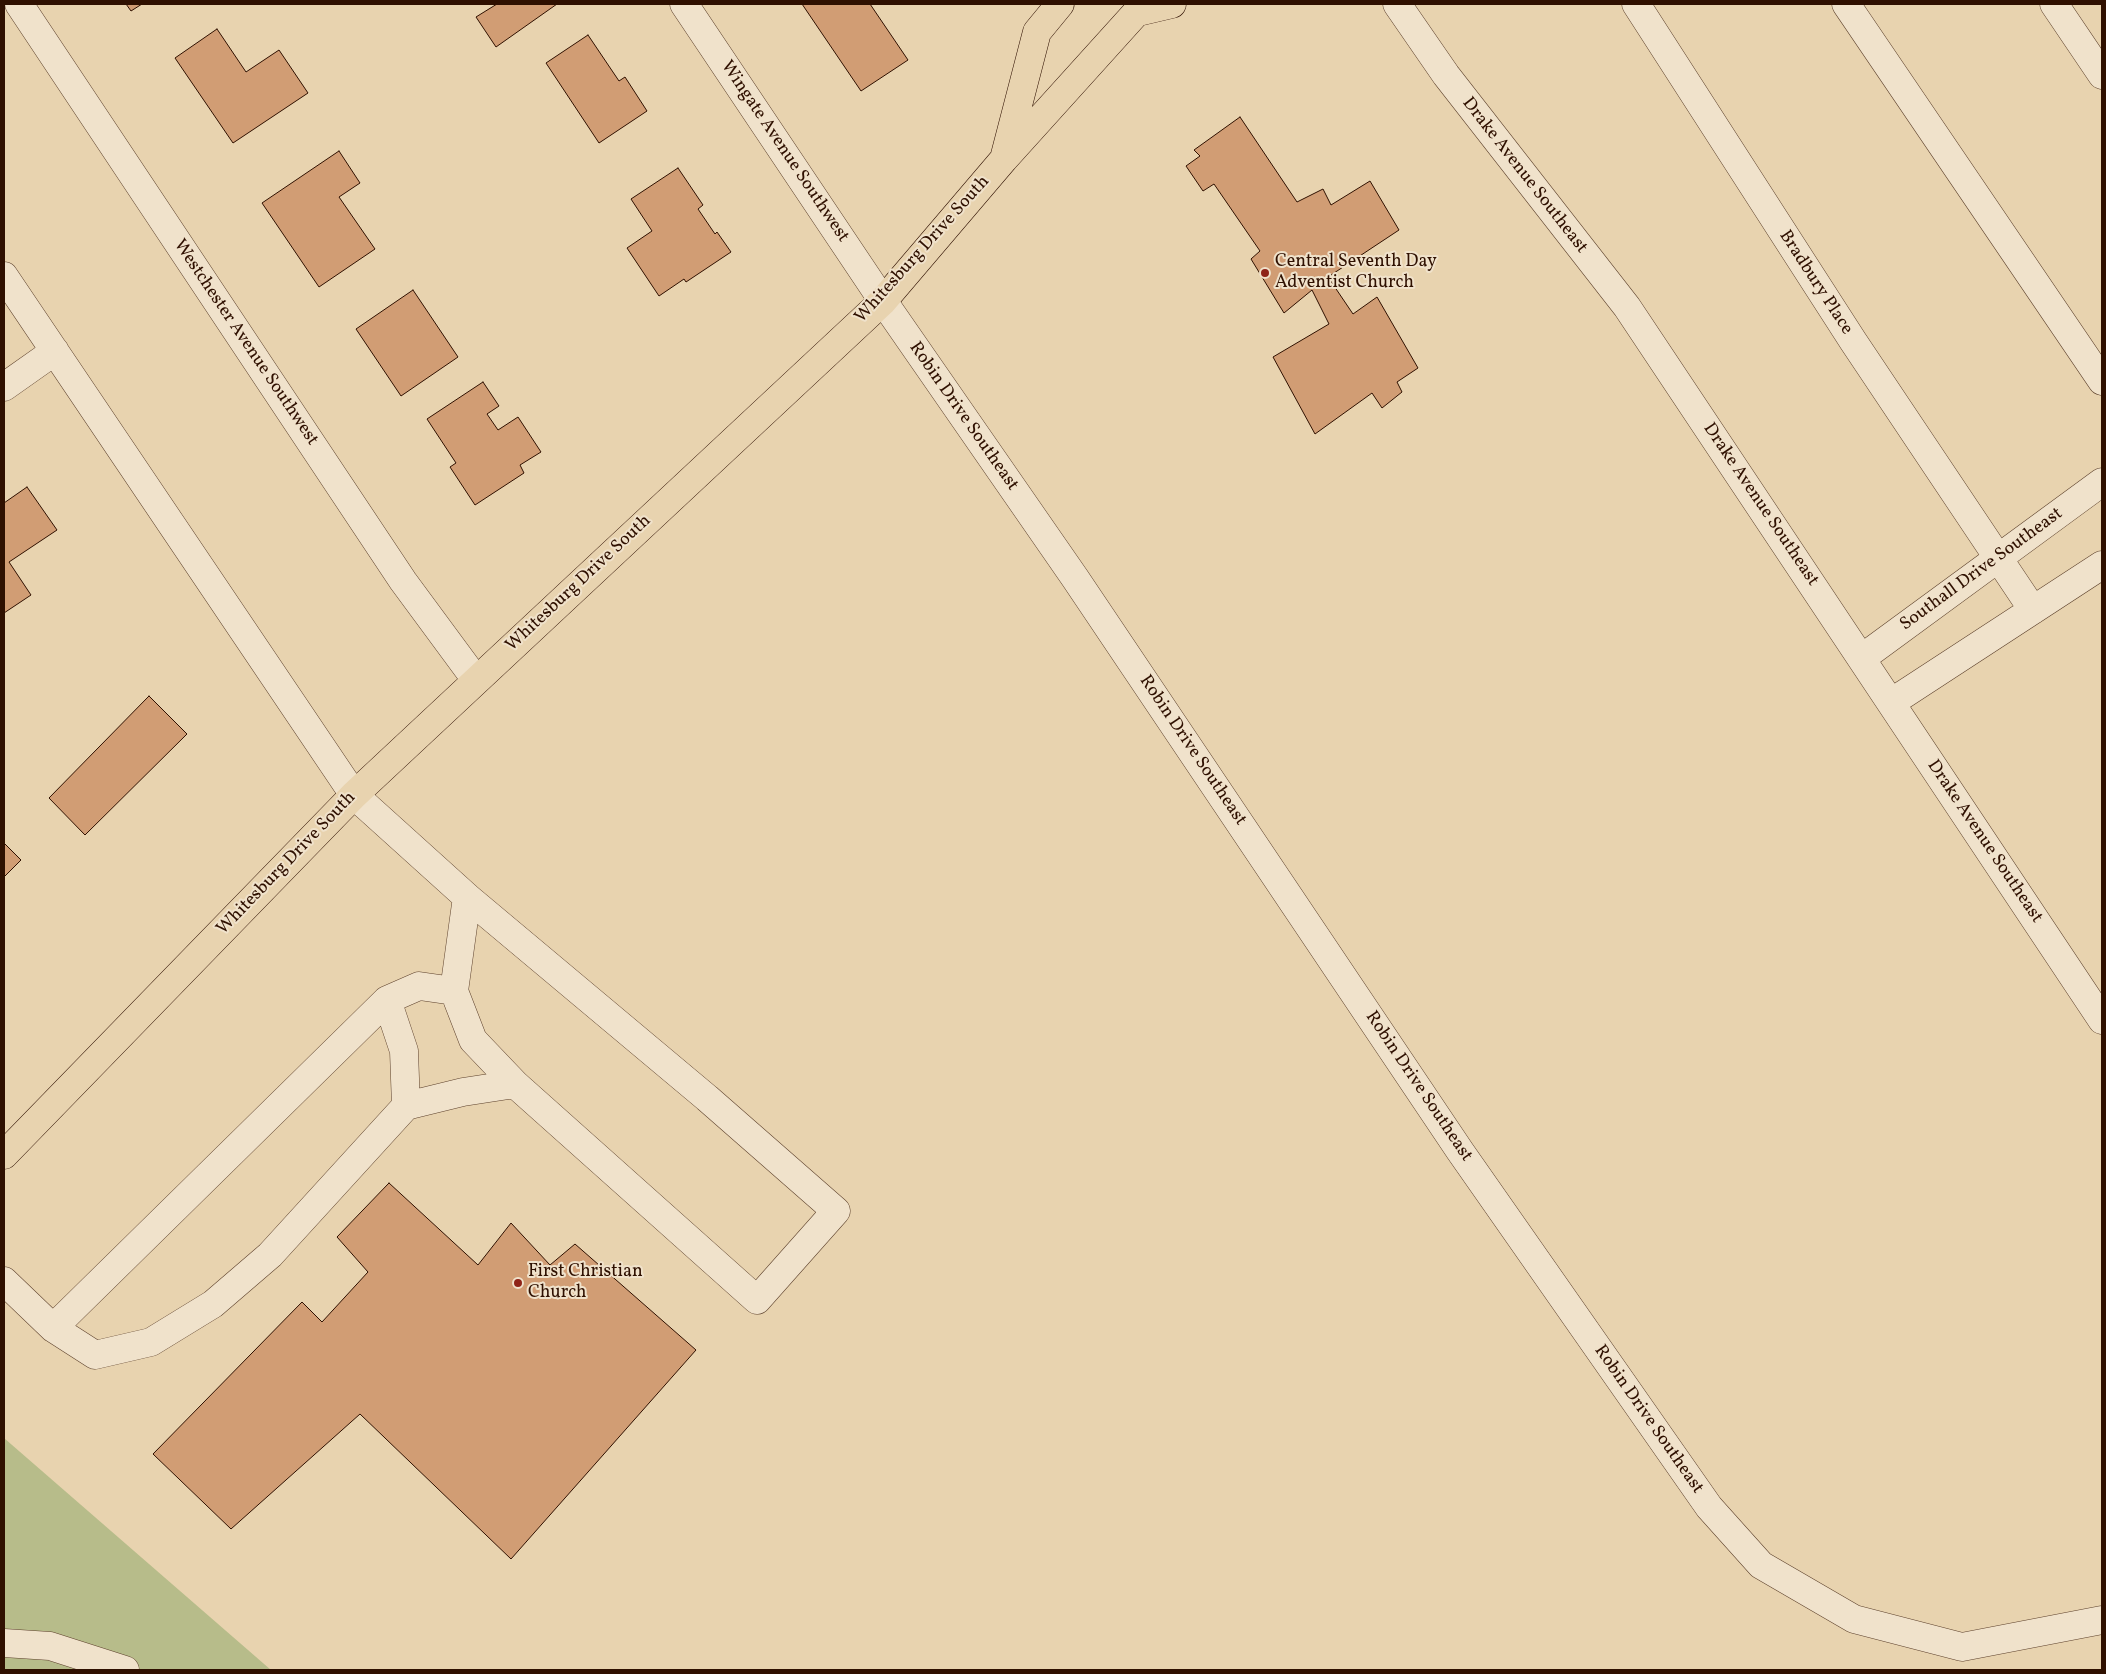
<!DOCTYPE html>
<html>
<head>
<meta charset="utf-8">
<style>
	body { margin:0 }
	#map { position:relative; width:2106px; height:1674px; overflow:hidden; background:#e8d3af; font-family:Vollkorn,serif }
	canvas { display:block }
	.frame { position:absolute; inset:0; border:5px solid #2f1000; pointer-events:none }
</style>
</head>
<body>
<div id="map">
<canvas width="2106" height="1674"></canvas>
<div class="frame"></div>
</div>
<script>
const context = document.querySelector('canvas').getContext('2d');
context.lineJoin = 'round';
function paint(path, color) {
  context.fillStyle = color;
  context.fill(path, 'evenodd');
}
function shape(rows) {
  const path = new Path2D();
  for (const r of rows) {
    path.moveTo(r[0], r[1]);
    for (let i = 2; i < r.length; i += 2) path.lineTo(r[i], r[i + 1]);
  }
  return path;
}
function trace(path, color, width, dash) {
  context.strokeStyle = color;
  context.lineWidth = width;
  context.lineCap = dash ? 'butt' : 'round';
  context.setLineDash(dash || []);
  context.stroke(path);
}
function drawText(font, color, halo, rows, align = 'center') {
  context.font = font + ' Vollkorn,serif';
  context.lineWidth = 4;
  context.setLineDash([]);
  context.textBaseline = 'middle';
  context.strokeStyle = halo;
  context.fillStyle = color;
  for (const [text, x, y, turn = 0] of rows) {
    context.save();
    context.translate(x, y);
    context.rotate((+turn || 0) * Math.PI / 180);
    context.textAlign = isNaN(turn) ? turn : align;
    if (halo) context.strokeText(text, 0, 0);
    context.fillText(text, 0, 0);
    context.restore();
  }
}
paint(shape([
	[4,1438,271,1670,4,1670]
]), '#b7bc8a');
const building = shape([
	[126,4,142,4,131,11,126,4],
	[497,4,557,4,496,47,476,17,497,4],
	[802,4,870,4,908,60,861,91,802,4],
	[217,29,246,72,279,50,308,93,233,143,175,58,217,29],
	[588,35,619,81,625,77,647,111,599,143,546,63,588,35],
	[1240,117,1297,202,1323,189,1331,205,1370,181,1399,230,1328,277,1353,314,1377,297,1418,368,1397,382,1402,392,1382,408,1372,393,1315,434,1273,357,1329,324,1312,290,1284,313,1251,259,1260,251,1214,184,1203,191,1186,166,1200,156,1194,150,1240,117],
	[339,151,360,183,339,197,375,249,319,287,262,203,339,151],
	[678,168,703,205,698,209,715,234,717,232,731,252,686,282,684,279,659,296,627,248,652,231,631,199,678,168],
	[413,290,458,357,401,396,356,329,413,290],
	[483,382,499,406,487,414,498,430,518,417,541,452,520,465,524,473,475,505,450,467,456,463,427,419,483,382],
	[27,487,57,530,9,562,31,595,4,613,4,503,27,487],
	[149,696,187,734,85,835,49,798,149,696],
	[4,843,21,860,4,877,4,843],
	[389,1183,478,1265,511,1223,550,1265,575,1244,696,1350,511,1559,360,1414,231,1529,153,1454,302,1302,322,1322,368,1272,337,1237,389,1183]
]);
paint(building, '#d19d74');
trace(building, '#2f1000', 1);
const minor = shape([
	[19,4,403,581,476,680],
	[684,4,883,301,1075,578,1460,1151,1709,1507,1761,1565,1854,1619,1962,1647,2102,1620],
	[1397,4,1446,75,1627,307,2102,1020],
	[1636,4,1853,341,2033,610],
	[1846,4,2102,381],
	[2054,4,2102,75],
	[4,276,354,795,467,897],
	[4,387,55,351],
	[1862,658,2102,482],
	[1892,702,2102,565],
	[467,897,707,1098,836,1211,757,1300,515,1084,473,1040,454,991,467,897],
	[387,1000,404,1051,406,1106],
	[4,1281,53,1328,95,1355,151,1342,213,1304,270,1255,406,1106,463,1092,515,1084],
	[53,1328,387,1000,419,986,454,991],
	[4,1643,50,1646,125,1670]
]);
const major = shape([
	[1138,12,1172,4],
	[1005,155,1037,32,1060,4],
	[4,1155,354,795,883,301,1004,159,1144,4]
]);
trace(minor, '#5d412c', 29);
trace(major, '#2f1000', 29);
trace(minor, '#f0e2cb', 28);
trace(major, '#e8d3af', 28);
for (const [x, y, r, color] of [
	[1265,273,5,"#8f2418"],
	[518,1283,5,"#8f2418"]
]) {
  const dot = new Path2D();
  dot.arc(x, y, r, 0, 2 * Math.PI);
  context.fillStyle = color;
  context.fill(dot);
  trace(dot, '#f0e2cb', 2);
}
drawText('18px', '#2f1000', '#f0e2cb', [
	["Wingate Avenue Southwest",784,152,56],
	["Drake Avenue Southeast",1524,176,52],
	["Whitesburg Drive South",923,250,-48],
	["Bradbury Place",1815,283,57],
	["Westchester Avenue Southwest",245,343,56],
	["Robin Drive Southeast",963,417,55],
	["Drake Avenue Southeast",1760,505,56],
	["Southall Drive Southeast",1982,570,-36],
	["Whitesburg Drive South",579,584,-43],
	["Robin Drive Southeast",1192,751,56],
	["Drake Avenue Southeast",1984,842,56],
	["Whitesburg Drive South",287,864,-46],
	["Robin Drive Southeast",1418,1087,56],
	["Robin Drive Southeast",1648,1420,55]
]);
drawText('18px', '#2f1000', '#f0e2cb', [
	["Central Seventh Day",1275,263],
	["Adventist Church",1275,284],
	["First Christian",528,1273],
	["Church",528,1294]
], 'left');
</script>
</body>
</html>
